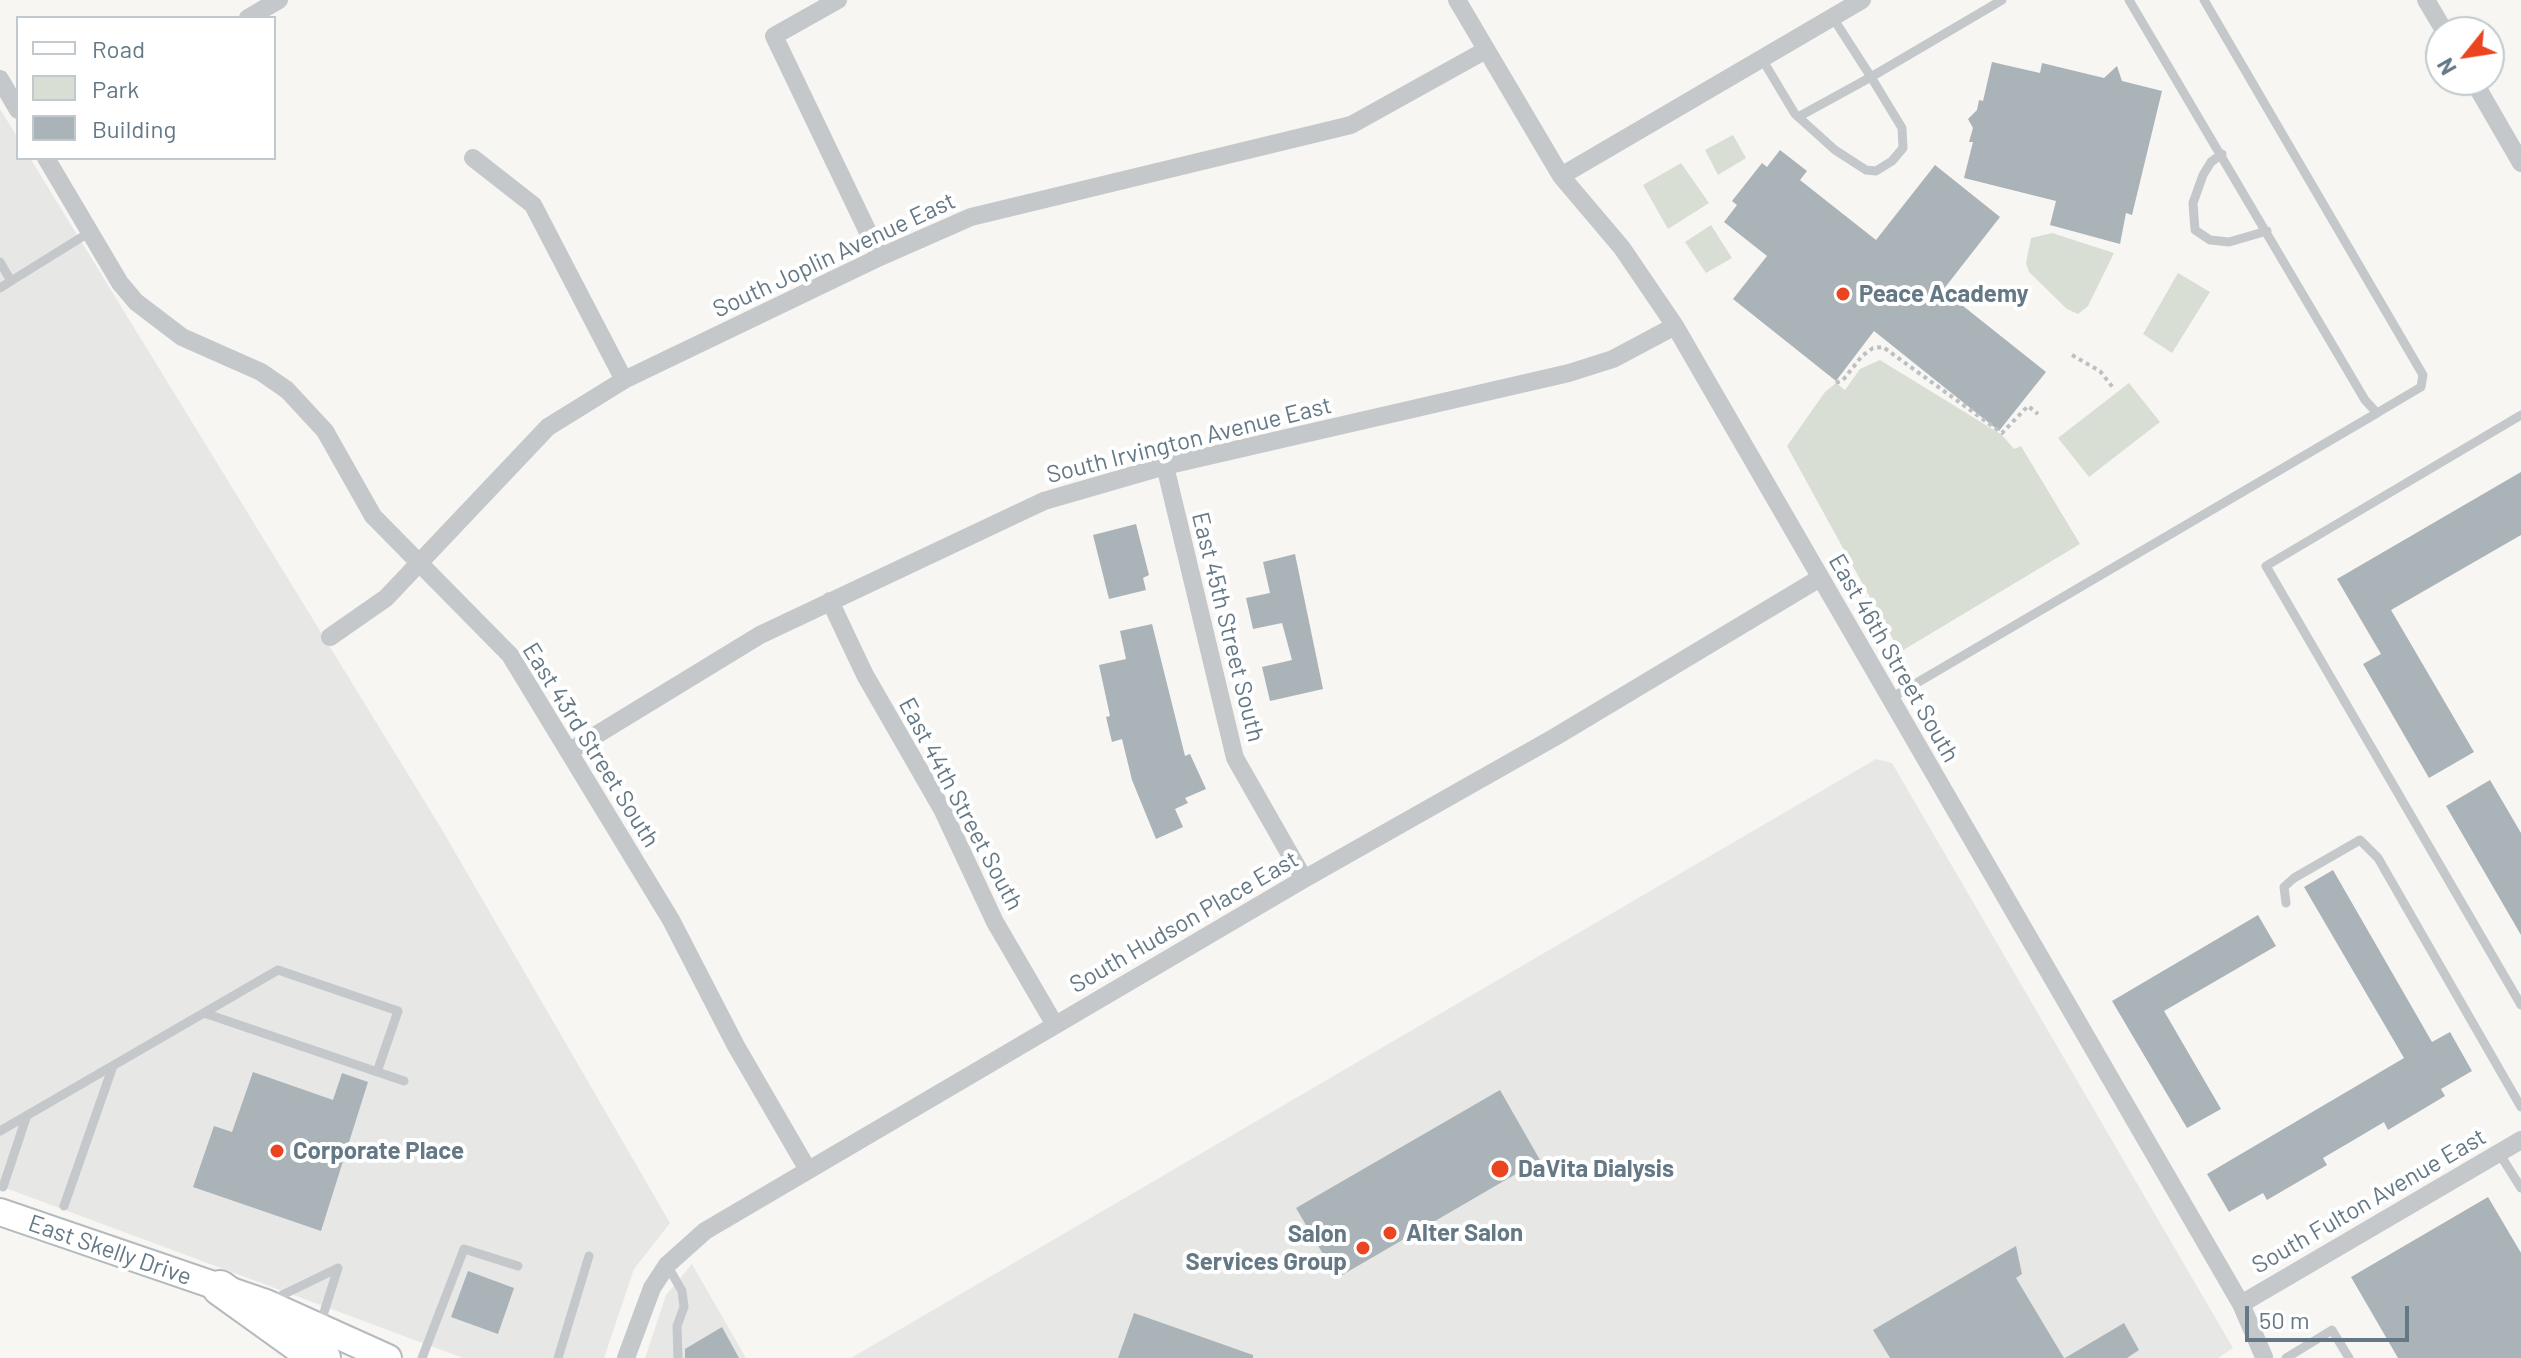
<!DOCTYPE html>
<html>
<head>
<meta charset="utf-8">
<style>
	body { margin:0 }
	#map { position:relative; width:2521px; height:1358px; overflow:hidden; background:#f7f6f3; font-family:Barlow,sans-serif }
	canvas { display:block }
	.legend { position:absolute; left:16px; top:16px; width:260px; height:144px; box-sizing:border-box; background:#fff; border:2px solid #c1c9ce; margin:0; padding:10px 14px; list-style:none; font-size:24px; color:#647885 }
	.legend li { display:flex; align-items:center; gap:16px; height:40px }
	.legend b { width:40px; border:2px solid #c1c9ce }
	.north { position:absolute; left:2425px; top:16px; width:80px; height:80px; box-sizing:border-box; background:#fff; border:2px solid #c1c9ce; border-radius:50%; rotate:240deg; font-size:22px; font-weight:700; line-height:32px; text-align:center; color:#647885 }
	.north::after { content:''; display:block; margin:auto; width:28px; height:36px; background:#ea4420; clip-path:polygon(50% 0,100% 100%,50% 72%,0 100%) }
	.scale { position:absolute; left:2245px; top:1306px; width:164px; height:36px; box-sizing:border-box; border:4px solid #647885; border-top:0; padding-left:10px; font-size:24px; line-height:28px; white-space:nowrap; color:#647885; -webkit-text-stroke:6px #fff; paint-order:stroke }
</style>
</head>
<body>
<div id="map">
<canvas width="2521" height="1358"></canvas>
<ul class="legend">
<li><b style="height:10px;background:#fff"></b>Road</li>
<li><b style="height:22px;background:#d8ded4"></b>Park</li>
<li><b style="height:22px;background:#aab3b8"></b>Building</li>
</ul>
<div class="north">N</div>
<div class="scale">50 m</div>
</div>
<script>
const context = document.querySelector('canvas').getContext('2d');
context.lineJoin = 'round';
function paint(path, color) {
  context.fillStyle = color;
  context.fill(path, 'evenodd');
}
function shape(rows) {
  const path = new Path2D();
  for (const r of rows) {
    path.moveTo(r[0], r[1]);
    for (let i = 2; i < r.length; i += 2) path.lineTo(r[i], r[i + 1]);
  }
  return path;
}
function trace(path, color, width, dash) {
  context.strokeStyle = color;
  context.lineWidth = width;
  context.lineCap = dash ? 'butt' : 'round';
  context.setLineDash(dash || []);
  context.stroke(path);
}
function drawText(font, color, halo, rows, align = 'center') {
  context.font = font + ' Barlow,sans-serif';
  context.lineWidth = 8;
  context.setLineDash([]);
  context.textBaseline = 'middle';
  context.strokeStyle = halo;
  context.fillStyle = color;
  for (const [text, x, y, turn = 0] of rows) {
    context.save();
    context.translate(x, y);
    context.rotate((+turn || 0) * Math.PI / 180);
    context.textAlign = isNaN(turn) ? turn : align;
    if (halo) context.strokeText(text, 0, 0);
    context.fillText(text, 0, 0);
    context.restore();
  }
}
paint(shape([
	[0,109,18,138,18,158,30,158,441,828,670,1223,634,1269,604,1358,463,1358,0,1186],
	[1876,759,1892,763,2233,1348,2218,1358,851,1358],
	[692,1264,746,1358,645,1358,666,1295]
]), '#e7e8e6');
paint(shape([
	[1733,135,1746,158,1718,175,1705,150],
	[1681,163,1709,203,1668,229,1643,185],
	[1711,225,1732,258,1706,273,1685,242],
	[2052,233,2114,253,2088,306,2078,314,2067,309,2029,272,2026,263,2031,238],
	[2178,273,2210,292,2172,353,2143,334],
	[1880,360,2002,435,2014,449,2021,446,2080,544,1900,652,1787,446,1825,392,1836,383,1845,390,1860,369],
	[2129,383,2160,422,2089,477,2058,438]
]), '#d8ded4');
paint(shape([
	[1992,62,2040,73,2042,63,2104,78,2117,66,2122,81,2162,91,2132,215,2126,213,2120,244,2050,225,2056,201,1964,178,1973,142,1969,142,1973,128,1968,119,1977,110,1979,100,1983,101],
	[1780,150,1807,171,1800,180,1876,240,1935,165,2000,217,1943,290,2046,372,1999,431,1874,331,1836,381,1733,299,1767,256,1724,222,1737,205,1732,201,1762,163,1767,167],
	[2521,472,2521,535,2391,610,2474,752,2429,778,2363,664,2381,654,2337,579],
	[1136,524,1149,575,1143,578,1146,590,1109,599,1093,535],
	[1295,554,1323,689,1270,701,1262,667,1292,660,1282,623,1253,629,1246,598,1270,593,1263,562],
	[1152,624,1185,756,1190,754,1206,789,1185,798,1188,803,1175,809,1183,827,1156,839,1132,780,1122,739,1112,742,1106,717,1110,716,1099,665,1126,659,1120,631],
	[2490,780,2521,833,2521,935,2446,806],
	[2333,870,2432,1042,2450,1032,2472,1071,2441,1089,2445,1096,2388,1130,2384,1122,2352,1141,2323,1158,2327,1165,2267,1200,2263,1193,2229,1212,2207,1174,2404,1058,2304,887],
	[2258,915,2276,946,2164,1011,2221,1109,2187,1128,2112,1001],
	[253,1072,333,1100,342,1073,368,1082,321,1231,193,1187,214,1126,232,1132],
	[1500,1090,1540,1160,1337,1278,1296,1208],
	[2488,1197,2521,1253,2521,1358,2398,1358,2351,1277],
	[2016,1246,2022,1274,2016,1278,2064,1358,1890,1358,1873,1330],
	[468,1271,514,1288,498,1334,451,1317],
	[1134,1313,1253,1355,1253,1358,1118,1358],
	[2124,1323,2139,1350,2127,1358,2065,1358],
	[722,1327,739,1358,685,1358,685,1349]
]), '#aab3b8');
const secondary = shape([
	[0,1212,266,1303,388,1358]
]);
const highway = shape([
	[220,1288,298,1344,323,1358]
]);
trace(secondary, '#b4babe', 30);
trace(highway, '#b6babd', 38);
trace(shape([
	[2072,355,2100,371,2114,389],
	[1836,383,1843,380,1862,356,1873,348,1883,347,2002,433,2028,406,2038,414]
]), '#bdc0c2', 4, [4, 4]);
trace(shape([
	[2129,0,2365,400,2377,413,2421,387,2423,375,2204,0],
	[1762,59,1795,114,1835,150,1866,170,1876,171,1892,161,1903,148,1902,128,1871,77,2002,0],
	[1798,117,1871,77,1833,18],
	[2222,154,2211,162,2203,175,2193,203,2195,230,2210,240,2229,242,2267,231],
	[0,262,11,281,90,232],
	[0,288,11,281],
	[2521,415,2266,566,2521,1005],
	[1891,698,2377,413],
	[2286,903,2284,887,2294,878,2360,840,2378,858,2521,1107],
	[204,1013,404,1081],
	[0,1131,278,970,398,1011,377,1072],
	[2499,1153,2521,1188],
	[3,1187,26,1118],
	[64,1206,113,1066],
	[667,1265,682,1291,684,1307,677,1326,678,1358],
	[272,1300,338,1268],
	[320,1325,338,1268],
	[422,1358,464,1249,518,1266],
	[558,1358,589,1256],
	[2286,1358,2332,1330,2349,1358]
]), '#c4c8cb', 9);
trace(shape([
	[838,0,774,36,880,257],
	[1457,0,1561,176,1622,248,1675,326,2241,1304,2264,1357],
	[2426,0,2445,32],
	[248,18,279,0],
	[0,79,18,110],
	[2473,80,2521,163],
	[46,158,120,283,136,302,182,337,261,372,287,390,325,431,373,516,510,655,671,920,736,1046,808,1170],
	[473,158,533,205,624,380],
	[1561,176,1862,0],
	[1165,466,1235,758,1304,879],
	[830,601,865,675,942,809,995,922,1055,1025],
	[330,637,386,598,548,427,624,380,880,257,971,217,1351,125,1486,50],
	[570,751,760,635,1044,501,1165,466,1569,373,1613,359,1675,326],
	[2241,1304,2521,1140],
	[626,1358,652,1288,667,1265,705,1231,1304,879,1555,737,1820,578]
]), '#c4c8cb', 18);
trace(secondary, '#fff', 26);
trace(highway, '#fff', 34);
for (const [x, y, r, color] of [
	[1843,294,8,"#ea4420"],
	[277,1151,8,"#ea4420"],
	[1500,1169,10,"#ea4420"],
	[1390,1233,8,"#ea4420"],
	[1363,1248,8,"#ea4420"]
]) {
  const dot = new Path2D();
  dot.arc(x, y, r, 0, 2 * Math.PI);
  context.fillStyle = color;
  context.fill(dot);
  trace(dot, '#fff', 3);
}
drawText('24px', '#647885', '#fff', [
	["South Joplin Avenue East",834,255,-25],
	["South Irvington Avenue East",1189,440,-14],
	["East 45th Street South",1228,627,76],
	["East 46th Street South",1894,658,60],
	["East 43rd Street South",591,745,58],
	["East 44th Street South",961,804,62],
	["South Hudson Place East",1184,922,-30],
	["South Fulton Avenue East",2369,1201,-30],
	["East Skelly Drive",110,1250,19]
]);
drawText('bold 24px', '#647885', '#fff', [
	["Peace Academy",1859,294],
	["Corporate Place",293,1151],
	["DaVita Dialysis",1518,1169],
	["Alter Salon",1406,1233],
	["Salon",1347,1234,"right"],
	["Services Group",1347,1262,"right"]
], 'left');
</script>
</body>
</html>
